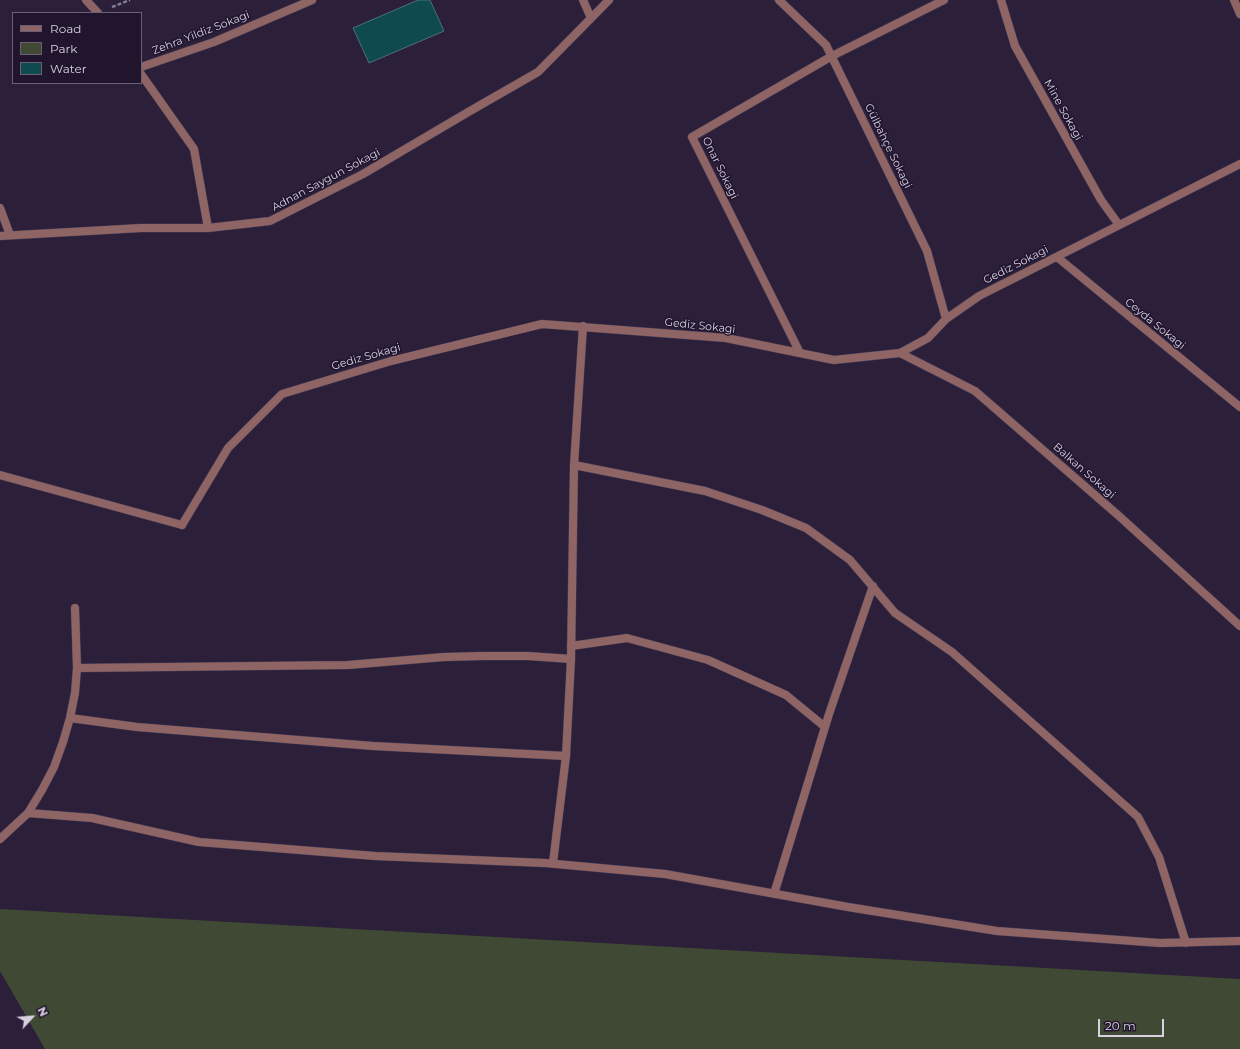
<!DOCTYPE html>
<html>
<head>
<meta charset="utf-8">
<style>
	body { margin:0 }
	#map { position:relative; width:1240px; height:1049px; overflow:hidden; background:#2b1f39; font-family:Montserrat,sans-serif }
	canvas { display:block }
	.legend { position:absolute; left:12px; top:12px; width:130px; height:72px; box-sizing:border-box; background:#21152e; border:1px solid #6a6076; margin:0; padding:5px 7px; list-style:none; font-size:12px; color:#d8d1e2 }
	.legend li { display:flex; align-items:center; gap:8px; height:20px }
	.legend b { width:20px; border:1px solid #6a6076 }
	.north { position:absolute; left:12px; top:997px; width:40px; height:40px; -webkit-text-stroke:3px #21152e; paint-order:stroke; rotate:64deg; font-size:11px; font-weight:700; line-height:16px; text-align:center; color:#d8d1e2 }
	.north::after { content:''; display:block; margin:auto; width:14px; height:18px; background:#d8d1e2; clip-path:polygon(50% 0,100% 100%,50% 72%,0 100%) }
	.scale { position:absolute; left:1098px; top:1019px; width:66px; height:18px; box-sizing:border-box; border:2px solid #d8d1e2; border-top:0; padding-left:5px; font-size:12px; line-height:14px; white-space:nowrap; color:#d8d1e2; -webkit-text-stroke:3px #21152e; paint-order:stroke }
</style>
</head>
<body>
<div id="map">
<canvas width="1240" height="1049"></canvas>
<ul class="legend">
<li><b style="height:5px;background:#8e6564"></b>Road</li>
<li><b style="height:11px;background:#404934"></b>Park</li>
<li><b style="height:11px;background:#0e4a4e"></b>Water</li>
</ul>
<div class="north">N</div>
<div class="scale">20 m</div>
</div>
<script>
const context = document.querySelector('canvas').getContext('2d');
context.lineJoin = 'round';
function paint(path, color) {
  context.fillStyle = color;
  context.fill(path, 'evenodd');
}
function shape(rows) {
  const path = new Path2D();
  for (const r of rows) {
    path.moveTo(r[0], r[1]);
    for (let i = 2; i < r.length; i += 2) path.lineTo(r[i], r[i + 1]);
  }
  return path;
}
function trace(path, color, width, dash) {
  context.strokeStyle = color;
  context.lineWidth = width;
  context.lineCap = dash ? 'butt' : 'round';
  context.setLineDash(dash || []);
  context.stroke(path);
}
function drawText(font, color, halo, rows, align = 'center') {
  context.font = font + ' Montserrat,sans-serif';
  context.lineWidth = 3;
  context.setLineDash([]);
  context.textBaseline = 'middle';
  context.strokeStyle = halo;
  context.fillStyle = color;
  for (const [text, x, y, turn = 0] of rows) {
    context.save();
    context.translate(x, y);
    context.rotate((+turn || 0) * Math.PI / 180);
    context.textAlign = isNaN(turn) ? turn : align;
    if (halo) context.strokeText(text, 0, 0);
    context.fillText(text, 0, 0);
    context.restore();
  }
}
paint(shape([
	[0,909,1240,979,1240,1049,45,1049,0,971]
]), '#404934');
const water = shape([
	[418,0,430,0,444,31,369,63,353,28,418,0]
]);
paint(water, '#0e4a4e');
trace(water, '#4b727a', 1);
const service = shape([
	[0,208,10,235],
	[0,475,182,525],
	[77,668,348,665,444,657,484,656,528,656,571,659],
	[70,718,137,727,373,746,566,756],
	[28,813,42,790,54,767,63,742,70,718,75,693,77,668,75,608]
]);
const minor = shape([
	[86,0,98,13],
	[583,0,591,18],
	[779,0,826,45,927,251,946,319],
	[1001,0,1015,46,1101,200,1119,225],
	[1234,0,1240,14],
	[141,67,214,42,312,0],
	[141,74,194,149,208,228],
	[0,236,141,228,208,228,270,221,363,174,470,111,538,72,609,0],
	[1057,257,1240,407],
	[800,353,692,137,832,56,944,0],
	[900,353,975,391,1119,516,1240,626],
	[574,465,705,491,762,510,806,528,850,560,895,613,952,652,1138,817,1159,857,1186,943],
	[182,525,228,448,282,394,391,361,542,324,726,338,834,360,900,353,928,338,946,319,979,296,1240,164],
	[571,646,627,638,708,660,786,695,825,727],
	[0,839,28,813,92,818,199,842,375,856,545,863,665,874,848,907,997,931,1160,943,1240,941],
	[553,863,566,756,571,659,574,465,583,326],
	[774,894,829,714,873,586]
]);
trace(service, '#473b54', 9);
trace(minor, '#473b54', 9);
trace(shape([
	[112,7,130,0]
]), '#867d92', 2.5, [4, 2]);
trace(service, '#8e6564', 8);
trace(minor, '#8e6564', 8);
drawText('11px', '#d8d1e2', '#21152e', [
	["Zehra Yildiz Sokagi",201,33,-21],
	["Mine Sokagi",1063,110,61],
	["Gülbahçe Sokagi",888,146,64],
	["Onar Sokagi",720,168,64],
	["Adnan Saygun Sokagi",326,180,-28],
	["Gediz Sokagi",1016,265,-27],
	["Ceyda Sokagi",1155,324,39],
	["Gediz Sokagi",700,326,6],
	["Gediz Sokagi",366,357,-16],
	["Balkan Sokagi",1084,471,41]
]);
</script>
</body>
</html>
